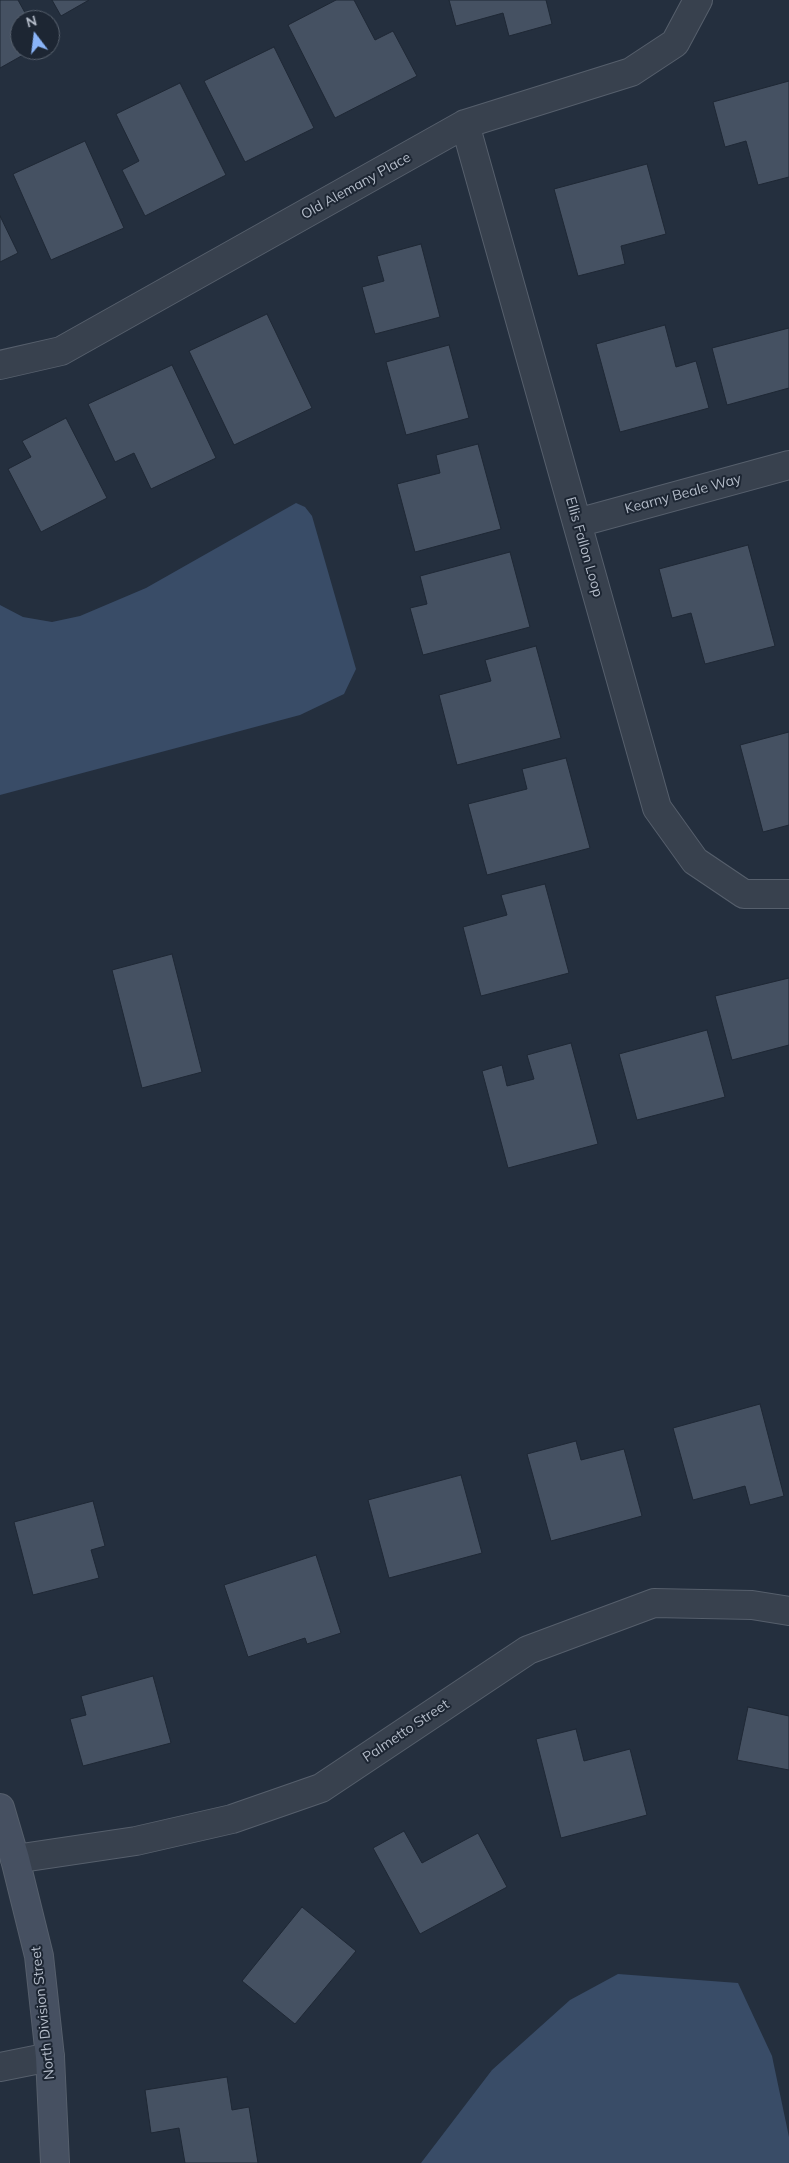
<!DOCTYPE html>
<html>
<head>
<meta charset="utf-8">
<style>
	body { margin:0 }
	#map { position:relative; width:789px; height:2163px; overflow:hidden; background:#242f3e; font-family:Mulish,sans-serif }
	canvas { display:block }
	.north { position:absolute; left:10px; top:10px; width:50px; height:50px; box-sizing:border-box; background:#1d2633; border:1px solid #59626f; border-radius:50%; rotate:345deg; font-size:14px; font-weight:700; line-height:20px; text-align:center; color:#b4bcc9 }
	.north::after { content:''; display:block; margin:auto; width:18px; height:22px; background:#8ab4f8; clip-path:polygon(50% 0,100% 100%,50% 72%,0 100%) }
</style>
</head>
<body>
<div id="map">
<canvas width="789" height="2163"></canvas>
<div class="north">N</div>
</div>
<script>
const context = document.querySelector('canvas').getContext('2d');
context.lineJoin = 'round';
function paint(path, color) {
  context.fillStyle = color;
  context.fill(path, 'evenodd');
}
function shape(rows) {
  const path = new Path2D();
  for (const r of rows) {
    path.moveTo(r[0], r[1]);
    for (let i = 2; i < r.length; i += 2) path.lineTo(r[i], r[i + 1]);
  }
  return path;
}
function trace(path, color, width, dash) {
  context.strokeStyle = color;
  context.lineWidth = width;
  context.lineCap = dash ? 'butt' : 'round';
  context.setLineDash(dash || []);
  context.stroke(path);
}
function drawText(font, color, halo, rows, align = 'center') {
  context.font = font + ' Mulish,sans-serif';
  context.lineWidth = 4;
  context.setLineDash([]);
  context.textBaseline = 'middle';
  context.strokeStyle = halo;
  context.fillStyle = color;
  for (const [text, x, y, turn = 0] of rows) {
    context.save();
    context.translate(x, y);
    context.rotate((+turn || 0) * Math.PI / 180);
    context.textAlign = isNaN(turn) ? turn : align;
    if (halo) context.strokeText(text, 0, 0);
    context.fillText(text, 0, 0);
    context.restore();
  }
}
paint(shape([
	[296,503,305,507,312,516,356,669,344,694,300,715,0,795,0,605,23,617,52,622,80,616,146,588],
	[618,1974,738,1983,772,2056,789,2137,789,2163,421,2163,492,2070,570,2000]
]), '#394c67');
const building = shape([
	[0,0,18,0,29,20,20,20,20,50,32,50,0,68,0,0],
	[52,0,89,0,61,16,52,0],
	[336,0,354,0,375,40,393,31,417,76,335,118,288,25,336,0],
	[449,0,546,0,552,24,509,36,503,13,456,26,449,0],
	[274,47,314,128,245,162,204,81,274,47],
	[789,81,789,177,758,185,746,141,725,147,713,102,789,81],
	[180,83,226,175,145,216,122,170,139,161,116,114,180,83],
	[85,141,124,228,51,260,13,174,85,141],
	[647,164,666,234,621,246,625,264,578,276,554,189,647,164],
	[0,216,18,253,0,262,0,216],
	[421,244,440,317,375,334,362,287,384,281,377,256,421,244],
	[267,314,312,408,234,445,189,351,267,314],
	[665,325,676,367,696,361,709,408,620,432,596,344,665,325],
	[789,328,789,388,727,405,712,348,789,328],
	[449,345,469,418,406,435,386,362,449,345],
	[172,365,216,458,151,489,134,453,115,462,88,404,172,365],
	[66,418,107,498,41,532,8,469,31,457,22,441,66,418],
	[478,444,501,529,415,552,397,484,440,473,436,455,478,444],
	[748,545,775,646,705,664,691,613,672,618,659,569,748,545],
	[510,552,530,627,423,655,410,608,427,604,420,576,510,552],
	[536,646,561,738,457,765,439,695,491,681,485,660,536,646],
	[789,732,789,825,763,832,740,745,789,732],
	[566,758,590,848,487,875,468,804,527,789,522,769,566,758],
	[545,884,569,973,481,996,463,927,507,915,501,895,545,884],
	[172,954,202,1072,142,1088,112,970,172,954],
	[789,978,789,1045,732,1060,715,996,789,978],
	[707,1030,725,1097,637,1120,619,1054,707,1030],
	[571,1043,598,1144,508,1168,482,1071,502,1065,507,1086,534,1079,527,1055,571,1043],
	[760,1404,784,1496,750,1505,745,1486,693,1500,673,1428,760,1404],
	[576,1441,581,1460,624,1449,642,1516,551,1541,527,1454,576,1441],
	[461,1475,482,1553,389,1578,368,1500,461,1475],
	[93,1501,105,1546,91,1550,99,1578,33,1595,14,1522,93,1501],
	[316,1555,341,1633,307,1644,305,1638,248,1657,224,1585,316,1555],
	[153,1676,171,1743,83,1766,70,1719,86,1715,81,1696,153,1676],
	[748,1707,789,1716,789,1770,737,1760,748,1707],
	[576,1729,584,1761,630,1749,647,1815,561,1838,536,1739,576,1729],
	[404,1831,422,1863,478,1833,507,1887,420,1934,373,1848,404,1831],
	[302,1907,356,1951,295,2024,242,1981,302,1907],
	[227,2077,232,2110,249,2107,258,2163,185,2163,179,2128,151,2133,145,2090,227,2077]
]);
paint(building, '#455162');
trace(building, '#1f2835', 1);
const street = shape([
	[465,124,657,808,695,861,744,894,789,894],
	[0,365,61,351,465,124,631,72,675,43,698,0],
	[577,523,789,465],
	[15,1859,136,1841,232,1819,321,1788,528,1650,654,1603,752,1605,789,1611],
	[0,2067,50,2057]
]);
const secondary = shape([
	[0,1808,15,1859,39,1956,50,2057,55,2163]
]);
trace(street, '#565f6c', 30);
trace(secondary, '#565f6c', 30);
trace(street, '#38414e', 28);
trace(secondary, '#465061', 28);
drawText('14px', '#b4bcc9', '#1d2633', [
	["Old Alemany Place",356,186,-29],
	["Kearny Beale Way",683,494,-15],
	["Ellis Fallon Loop",584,547,74],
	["Palmetto Street",406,1731,-34],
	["North Division Street",43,2013,-96]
]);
</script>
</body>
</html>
